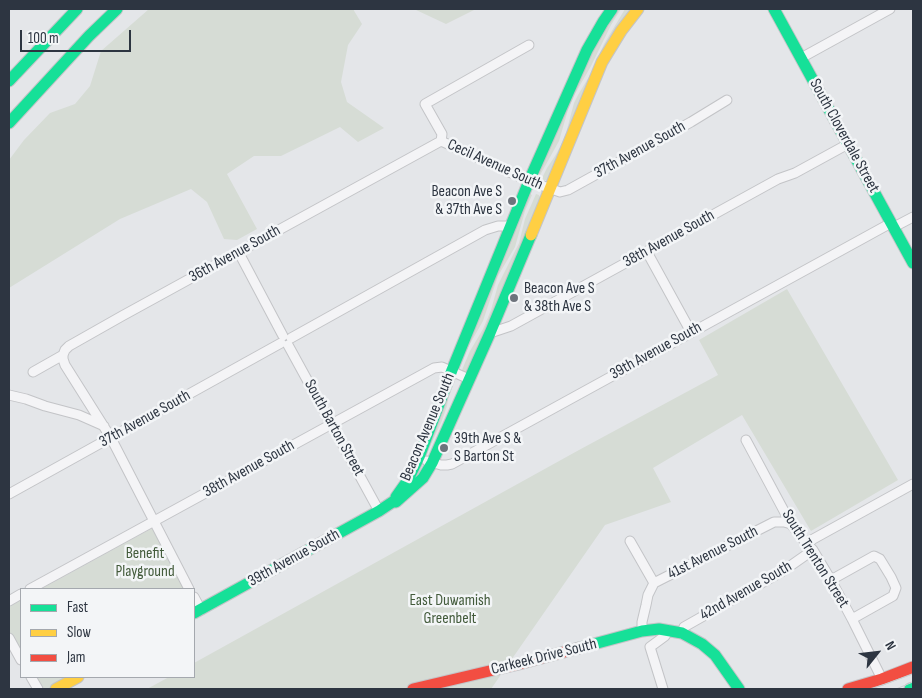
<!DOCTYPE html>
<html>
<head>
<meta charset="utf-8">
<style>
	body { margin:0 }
	#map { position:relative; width:922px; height:698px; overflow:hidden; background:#e4e6e9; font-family:"Sofia Sans Condensed",sans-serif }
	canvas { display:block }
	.frame { position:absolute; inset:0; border:10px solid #2d3541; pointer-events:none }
	.legend { position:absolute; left:20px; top:588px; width:175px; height:90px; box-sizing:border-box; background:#f3f5f7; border:1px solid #a4a8ae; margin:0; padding:6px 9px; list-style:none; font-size:15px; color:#2d3541 }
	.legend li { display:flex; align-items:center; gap:10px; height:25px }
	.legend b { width:25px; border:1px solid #a4a8ae }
	.north { position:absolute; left:852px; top:628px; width:50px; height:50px; -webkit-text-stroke:4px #f3f5f7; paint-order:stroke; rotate:61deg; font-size:14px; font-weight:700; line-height:20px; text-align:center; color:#2d3541 }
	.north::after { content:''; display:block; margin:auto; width:18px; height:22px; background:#2d3541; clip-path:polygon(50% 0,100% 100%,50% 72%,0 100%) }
	.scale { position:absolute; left:20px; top:30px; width:111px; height:22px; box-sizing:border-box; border:2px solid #2d3541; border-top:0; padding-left:6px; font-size:15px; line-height:18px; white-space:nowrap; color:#2d3541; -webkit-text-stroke:4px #f3f5f7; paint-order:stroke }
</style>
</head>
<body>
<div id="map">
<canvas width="922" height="698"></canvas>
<div class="frame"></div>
<ul class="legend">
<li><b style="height:6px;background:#16e098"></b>Fast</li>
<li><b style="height:6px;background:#ffcf43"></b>Slow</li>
<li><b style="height:6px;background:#f24e42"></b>Jam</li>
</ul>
<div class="north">N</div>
<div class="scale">100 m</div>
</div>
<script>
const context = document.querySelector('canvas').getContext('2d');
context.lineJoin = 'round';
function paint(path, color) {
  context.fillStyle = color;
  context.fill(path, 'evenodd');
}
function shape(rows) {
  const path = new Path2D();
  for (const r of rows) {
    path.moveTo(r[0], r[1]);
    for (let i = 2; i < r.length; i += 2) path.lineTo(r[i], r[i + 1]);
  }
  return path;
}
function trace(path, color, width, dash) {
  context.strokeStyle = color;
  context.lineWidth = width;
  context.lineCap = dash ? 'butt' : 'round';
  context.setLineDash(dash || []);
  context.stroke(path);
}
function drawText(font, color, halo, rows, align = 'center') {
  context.font = font + ' "Sofia Sans Condensed",sans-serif';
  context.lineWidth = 5;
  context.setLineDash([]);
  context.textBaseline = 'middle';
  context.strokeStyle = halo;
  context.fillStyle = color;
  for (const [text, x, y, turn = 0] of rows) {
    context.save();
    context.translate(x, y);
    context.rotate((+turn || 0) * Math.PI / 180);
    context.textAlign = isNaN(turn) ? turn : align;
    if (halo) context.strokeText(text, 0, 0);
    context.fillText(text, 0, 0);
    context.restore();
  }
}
paint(shape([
	[149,9,353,9,362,24,348,45,341,82,347,102,384,128,358,142,340,127,281,156,254,156,227,174,257,229,237,240,224,239,207,202,191,189,120,219,9,288,9,160,24,140,50,113,75,104,90,86,101,51],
	[414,9,476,9,446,24],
	[617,9,621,9,611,25,591,66,575,94,568,110,559,141,539,177,538,175,581,72],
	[625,9,632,9,547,180,543,180,542,178,547,168,555,156,561,145,566,133,574,103,578,95,590,75,604,44],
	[530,194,532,195,525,211,515,247,498,276,483,321,467,349],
	[536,194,539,195,541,199,466,373,463,372,462,370,470,351,483,329,491,310,498,285,519,243,525,219],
	[787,289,898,480,811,531,742,415,653,468,671,502,605,525,491,689,147,689,169,677,194,677,194,663,579,450,718,375,699,340],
	[450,390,447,406,441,423,429,448],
	[156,526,188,589,41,589],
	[21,600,21,661,9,638,9,607],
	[30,677,81,677,58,689,37,689]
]), '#d6dcd5');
const street = shape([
	[801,58,890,9],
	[441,141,529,181,560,192,568,190,691,122,727,100],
	[441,141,442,134,425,104,529,45],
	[894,227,913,217],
	[647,252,691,332],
	[239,253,283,336],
	[490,333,511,326,778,179,795,173,848,144],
	[291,338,485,230,498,226,511,226],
	[288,345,379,511],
	[63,355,63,359,65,365,111,438,189,589],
	[33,372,63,355,65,350,69,346,122,316,441,141],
	[9,395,26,399,45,406,79,415,104,426],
	[746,440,791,524,806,543,813,550,831,580,852,619,882,679],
	[427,461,441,465,447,465,452,464,891,223],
	[9,494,281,343],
	[630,541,654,583],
	[806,543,913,484],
	[831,580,874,556,880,559,891,577,896,588,893,596,852,619],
	[30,589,434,368,442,367,469,379],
	[194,597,201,610],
	[9,601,21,594],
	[642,631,642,622,646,605,648,595,654,583,774,522,784,522,791,524],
	[682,633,684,627,783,571,813,550],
	[9,638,21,660],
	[31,677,38,689],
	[663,689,650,647,665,636,669,630]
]);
const fast = shape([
	[774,9,913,263],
	[9,81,77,9],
	[9,123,89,36,117,9],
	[396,497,408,480,419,457,452,370,529,181,587,50,603,22,612,9],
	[194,613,379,511,394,501,396,502,423,478,432,463,490,333,531,235],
	[579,648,642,631,659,629,682,633,702,644,715,655,739,689],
	[910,689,913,688]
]);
const slow = shape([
	[531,235,602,62,621,31,638,9],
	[56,689,78,677]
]);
const jam = shape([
	[413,689,519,664,579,648],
	[848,689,882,679,913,667]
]);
trace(street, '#c3c4c7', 11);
trace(fast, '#c3c4c7', 13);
trace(slow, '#c3c4c7', 13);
trace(jam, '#c3c4c7', 13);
trace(street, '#f4f4f6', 9);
trace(fast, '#16e098', 11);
trace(slow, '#ffcf43', 11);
trace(jam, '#f24e42', 11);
trace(shape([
	[871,689,913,674],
	[896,689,913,682]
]), '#cdcfd1', 1);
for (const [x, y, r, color] of [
	[512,201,5,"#6d737c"],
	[514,298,5,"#6d737c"],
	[444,448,5,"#6d737c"]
]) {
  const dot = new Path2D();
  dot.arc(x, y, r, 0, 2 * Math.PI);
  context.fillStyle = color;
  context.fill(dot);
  trace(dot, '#f3f5f7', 2);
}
drawText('16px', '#2d3541', '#f3f5f7', [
	["South Cloverdale Street",844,136,61],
	["37th Avenue South",640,150,-29],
	["Cecil Avenue South",495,165,24],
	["38th Avenue South",669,239,-29],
	["36th Avenue South",235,254,-29],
	["39th Avenue South",656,351,-29],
	["37th Avenue South",145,419,-29],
	["Beacon Avenue South",428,427,-67],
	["South Barton Street",334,428,61],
	["38th Avenue South",249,469,-29],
	["41st Avenue South",713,553,-27],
	["39th Avenue South",294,558,-29],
	["South Trenton Street",815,559,58],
	["42nd Avenue South",746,591,-30],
	["Carkeek Drive South",544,657,-14]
]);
drawText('16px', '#2d3541', '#f3f5f7', [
	["Beacon Ave S",502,192,"right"],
	["& 37th Ave S",502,210,"right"],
	["Beacon Ave S",524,289],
	["& 38th Ave S",524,307],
	["39th Ave S &",454,439],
	["S Barton St",454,457]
], 'left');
drawText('16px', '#435b3b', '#f3f5f7', [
	["Benefit",145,554],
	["Playground",145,572],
	["East Duwamish",450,601],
	["Greenbelt",450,619]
]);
</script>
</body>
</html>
